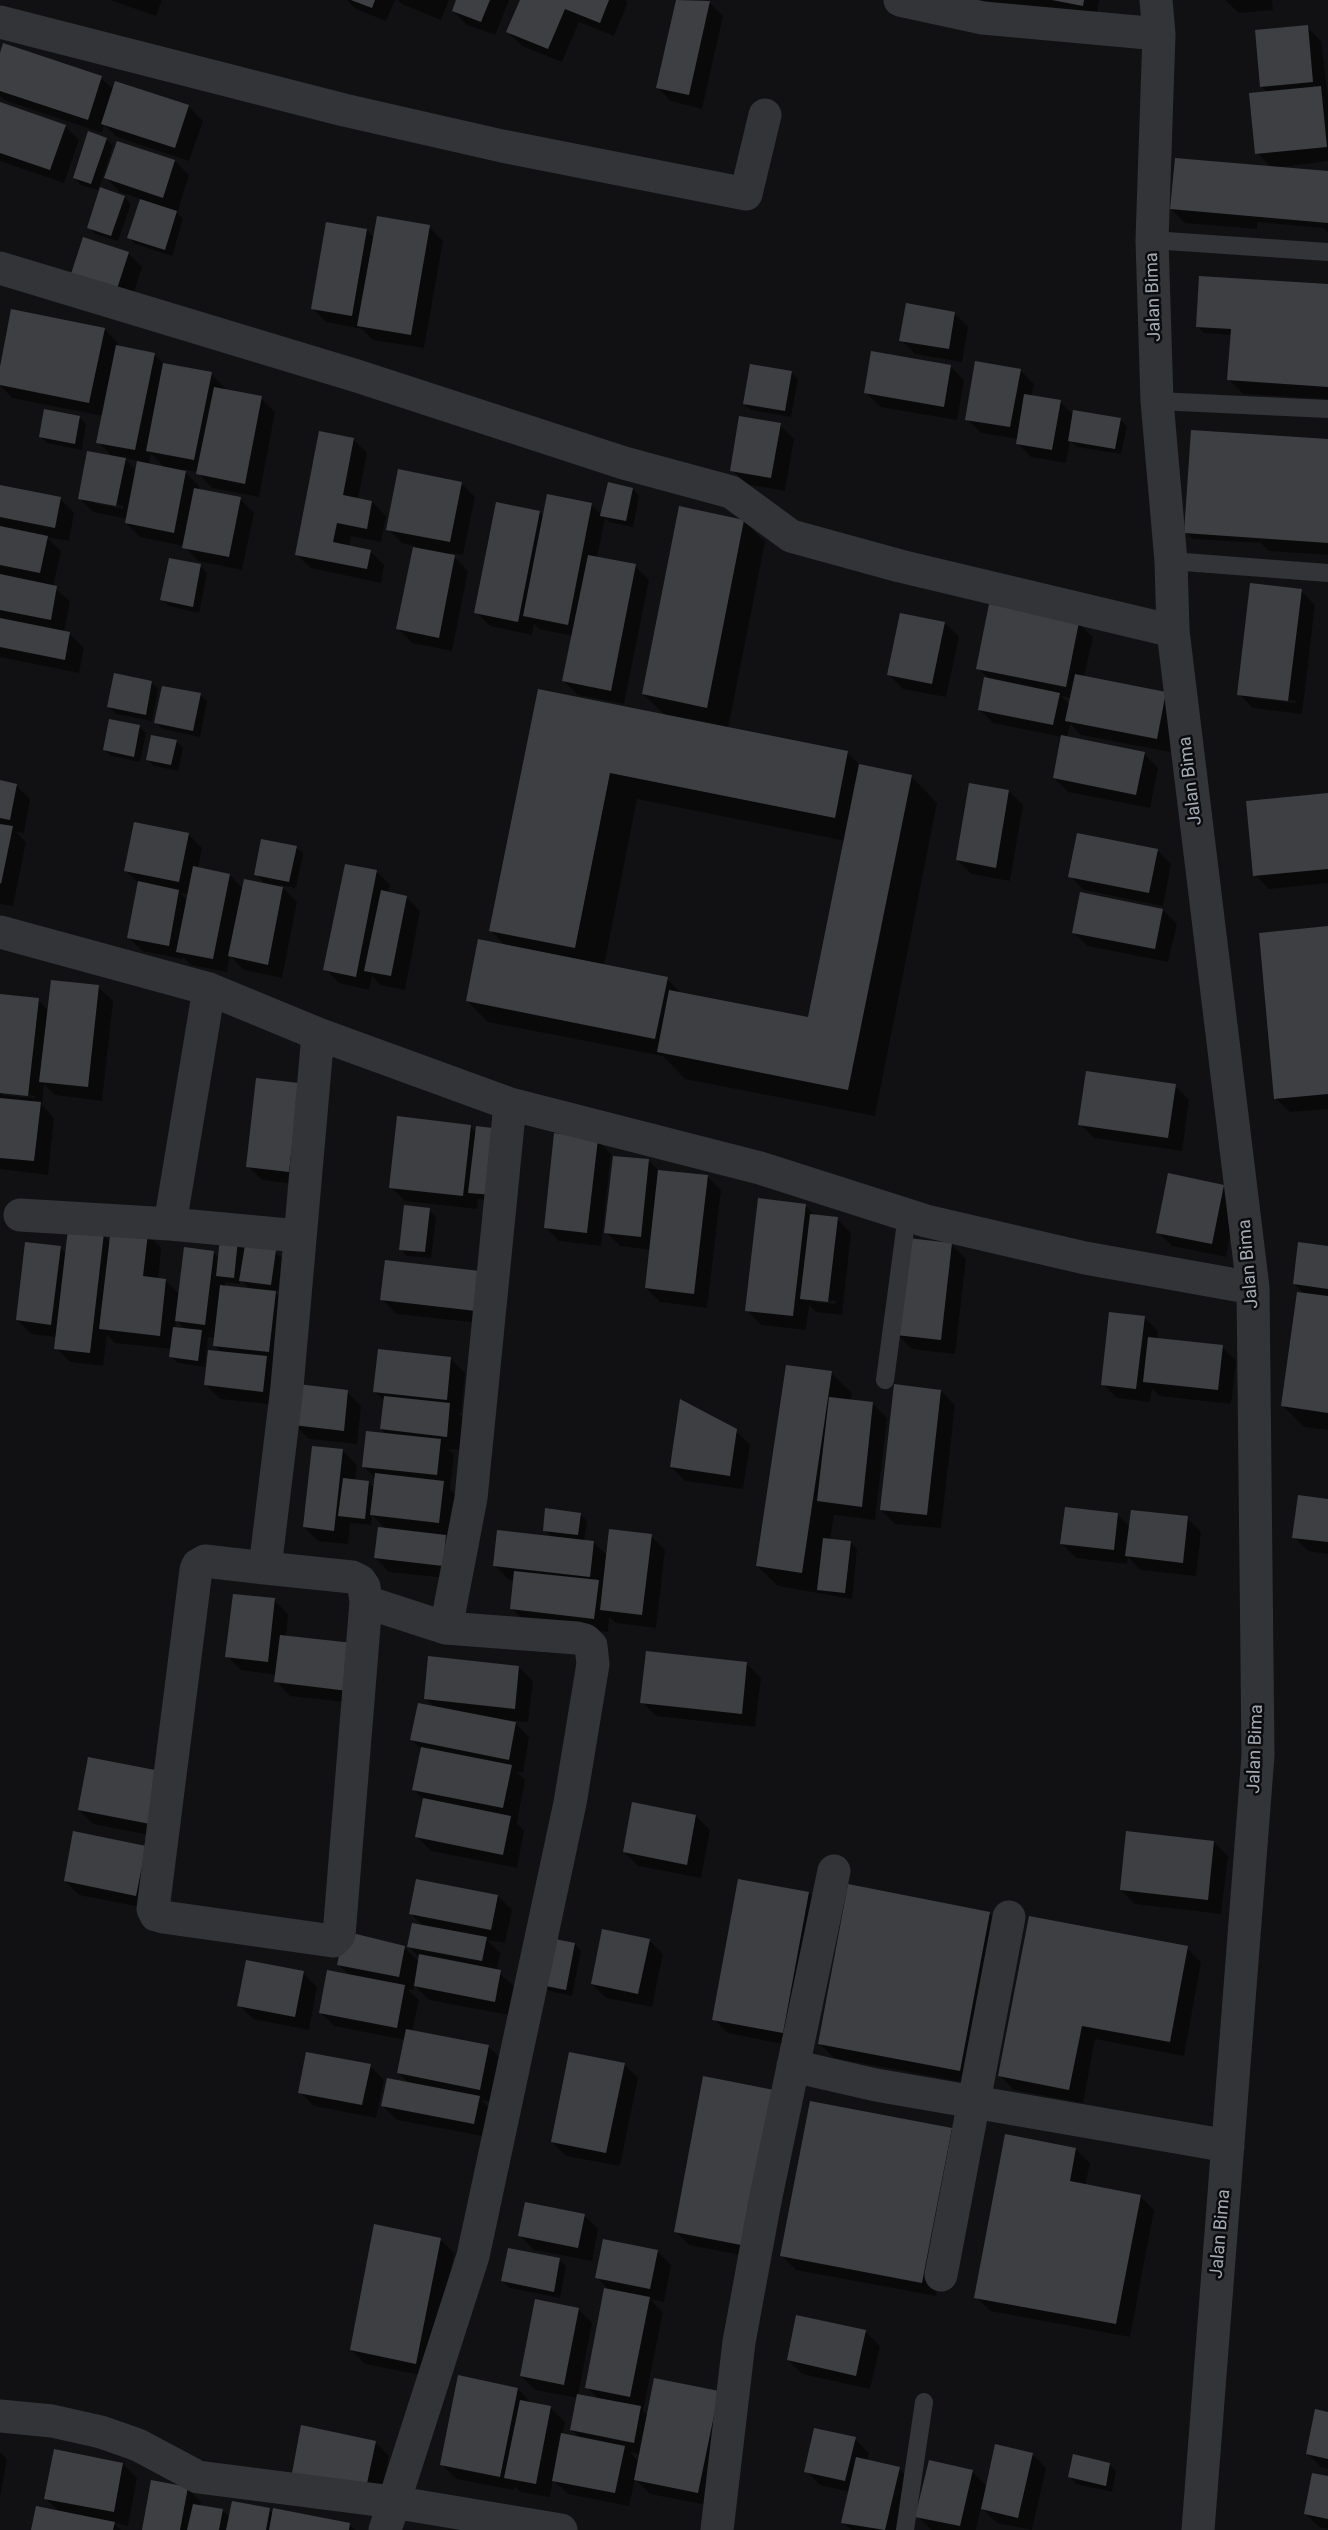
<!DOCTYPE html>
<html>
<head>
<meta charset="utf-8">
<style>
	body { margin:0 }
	canvas { display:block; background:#111113 }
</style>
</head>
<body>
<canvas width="1328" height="2530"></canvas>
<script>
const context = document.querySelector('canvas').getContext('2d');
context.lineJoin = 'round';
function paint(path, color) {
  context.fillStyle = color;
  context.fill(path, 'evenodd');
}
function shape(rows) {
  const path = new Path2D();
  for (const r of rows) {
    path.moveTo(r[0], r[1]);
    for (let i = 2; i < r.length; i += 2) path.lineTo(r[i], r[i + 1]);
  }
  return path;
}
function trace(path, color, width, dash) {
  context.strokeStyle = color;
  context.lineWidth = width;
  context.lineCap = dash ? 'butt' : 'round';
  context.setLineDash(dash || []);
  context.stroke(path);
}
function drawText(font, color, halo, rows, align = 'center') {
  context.font = font + ' Roboto,sans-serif';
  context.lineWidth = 5;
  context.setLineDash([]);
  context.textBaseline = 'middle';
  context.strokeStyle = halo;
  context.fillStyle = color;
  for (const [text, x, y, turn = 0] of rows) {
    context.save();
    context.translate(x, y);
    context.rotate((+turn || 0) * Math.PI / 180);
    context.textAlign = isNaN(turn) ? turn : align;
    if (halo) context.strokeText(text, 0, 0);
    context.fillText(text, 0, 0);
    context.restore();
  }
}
paint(shape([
	[110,0,162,0,156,16],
	[347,0,395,0,386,21,356,9],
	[398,0,449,0,441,20,402,4],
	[458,0,509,0,495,35,467,25,453,11],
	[521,0,625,0,628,2,614,36,579,22,562,62,522,46,508,32],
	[677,0,709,2,723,16,702,109,671,101,657,87],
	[977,0,1099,0,1096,20],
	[1225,0,1272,0,1273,10,1239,13],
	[1307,27,1321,41,1328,96,1328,161,1275,168,1328,173,1328,233,1323,228,1257,222,1257,229,1185,223,1171,209,1272,168,1257,153,1268,93,1262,87],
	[0,58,101,78,114,90,116,83,189,107,203,121,189,161,117,137,104,125,102,133,4,100,0,96],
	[0,104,65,126,79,140,64,183,0,161],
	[106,139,113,146,99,188,124,197,131,204,118,241,95,234,89,227,101,191,81,185,74,178],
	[175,161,189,175,177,213,183,219,172,256,135,244,129,237,141,199,120,192,106,178],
	[429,227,443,241,424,348,373,340,362,329,326,322,312,308,367,230,374,238],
	[84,239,128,253,142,267,129,308],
	[1328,285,1328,399,1243,394,1229,380,1232,335,1204,333,1197,326],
	[954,313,968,327,962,362,915,354,901,340],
	[104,329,118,343,117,347,154,354,165,365,211,374,225,388,224,390,261,398,275,412,259,497,212,488,198,472,182,469,199,486,199,490,240,499,254,513,242,570,198,561,184,546,140,537,126,523,127,519,93,512,79,498,113,457,98,442,103,416,12,398,0,385,0,375],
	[151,454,165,468,149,465],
	[124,458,139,461,137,471],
	[94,500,124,506,123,509,94,503],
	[950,366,964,380,957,420,880,407,866,393],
	[1020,370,1034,384,1031,397,1060,402,1074,415,1120,419,1127,426,1121,454,1077,447,1070,440,1066,463,1031,457,1017,443,1018,439,981,433,967,419],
	[791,372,798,379,791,417,751,410,744,404],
	[79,417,86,424,82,450,47,443,40,436],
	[780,425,794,439,785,491,746,484,732,470],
	[353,439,367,453,358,499,372,502,386,516,381,542,351,536,349,547,370,551,384,565,381,583,311,568,296,554],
	[1328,441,1328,555,1269,551,1259,541,1259,543,1193,539,1186,533],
	[461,483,475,497,463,555,450,553,468,571,452,651,412,643,398,629,415,546,402,543,388,529],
	[0,487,60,499,74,513,69,541,46,537,61,551,53,587,70,601,64,633,70,634,84,648,79,673,0,657],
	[633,489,639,496,633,527,609,522,605,518,597,558,635,566,649,580,624,704,578,695,564,681,573,636,539,629,534,624,532,635,490,626,476,612,539,512,544,517,591,504,602,515],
	[744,521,765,542,728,729,848,753,861,766,911,776,937,803,875,1116,685,1079,663,1056,488,1022,467,1001,506,946,491,931,539,691,666,716,643,694],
	[637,799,845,841,810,1019,682,994,667,979,604,966],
	[200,566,207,573,199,613,169,606,162,599],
	[1301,591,1315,605,1302,714,1253,708,1239,694],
	[1252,695,1296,701,1295,703,1252,698],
	[945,623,959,637,946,697,903,689,889,675],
	[1078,623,1093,637,1084,677,1165,694,1179,708,1170,752,1081,735,1070,724,1067,738,1144,754,1158,768,1150,808,1068,792,1054,778,1062,737,993,723,979,709,990,680,978,668],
	[1061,696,1071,698,1070,705],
	[151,682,158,689,152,721,116,714,109,707],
	[201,695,207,701,200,737,163,729,156,723],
	[139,727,146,733,140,762,111,756,105,750],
	[176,741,183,748,178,771,154,766,147,759],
	[0,782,16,785,30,799,24,833,16,832,26,842,13,906,0,904],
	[1009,791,1023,805,1010,881,971,874,957,860],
	[1328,794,1328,883,1269,889,1255,875],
	[188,834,202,848,198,868,230,875,243,889,266,885,256,874,296,847,303,854,296,888,280,885,297,902,282,978,244,970,230,956,227,972,191,965,183,957,182,959,142,951,128,937,139,884,126,871],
	[180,893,188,894,187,900],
	[1157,850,1171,864,1163,906,1084,890,1070,876],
	[376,871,390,885,388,893,406,897,420,911,405,990,380,985,372,976,369,990,339,983,325,969],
	[1163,910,1177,924,1168,962,1088,946,1073,932],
	[1328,927,1328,1109,1290,1112,1275,1098],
	[98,987,113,1001,102,1101,55,1095,44,1084,42,1105,54,1118,48,1175,0,1169,0,995,38,1000,49,1011],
	[2,1092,35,1096,35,1098,2,1095],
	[258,1080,303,1185,262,1180,248,1166],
	[1175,1086,1189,1100,1182,1151,1094,1138,1080,1124],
	[470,1127,477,1133,500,1201,478,1199,477,1209,405,1201,391,1187],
	[597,1140,611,1154,601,1246,559,1241,545,1227],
	[649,1161,659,1171,707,1176,721,1190,707,1308,660,1302,646,1288,651,1250,620,1246,606,1232],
	[1223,1186,1237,1200,1226,1257,1172,1246,1158,1232],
	[805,1205,816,1217,837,1219,851,1233,842,1315,816,1312,809,1305,806,1330,761,1325,747,1310],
	[815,1299,836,1301,835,1304,815,1302],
	[429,1210,436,1217,431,1258,407,1256,401,1249],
	[147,1234,161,1248,158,1280,165,1280,180,1295,213,1252,219,1258,237,1242,246,1250,275,1252,282,1258,278,1291,273,1290,289,1306,277,1405,220,1399,206,1385,222,1353,214,1345,215,1338,208,1337,205,1367,178,1363,171,1357,172,1349,115,1343,107,1335,103,1366,70,1362,56,1348,57,1337,31,1334,17,1320,60,1247,66,1254,103,1235,111,1243],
	[241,1280,250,1289,225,1287,225,1282,240,1284],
	[176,1320,186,1330,175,1329],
	[952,1245,966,1259,955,1354,912,1349,898,1335],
	[1328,1247,1328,1430,1304,1427,1283,1406,1305,1295,1294,1284],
	[480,1272,489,1324,396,1314,382,1299],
	[1144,1317,1158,1331,1157,1339,1222,1347,1236,1361,1231,1404,1159,1396,1152,1388,1150,1402,1117,1398,1103,1384],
	[451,1359,465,1373,461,1413,458,1413,464,1419,460,1450,448,1449,454,1455,450,1489,457,1496,452,1536,444,1535,459,1550,456,1579,389,1572,375,1558,386,1529,372,1515,371,1525,350,1523,348,1544,318,1541,304,1527,343,1451,357,1465,355,1481,369,1482,374,1488,376,1479,363,1466,387,1435,381,1429,385,1402,374,1391],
	[831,1373,852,1393,851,1401,873,1404,887,1418,875,1520,834,1515,830,1540,850,1542,857,1549,852,1599,778,1586,757,1566],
	[941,1391,955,1405,941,1528,895,1524,881,1510],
	[347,1392,361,1406,357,1444,309,1439,295,1425],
	[736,1431,750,1445,743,1489,685,1481,671,1467],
	[1328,1501,1328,1554,1308,1551,1294,1537],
	[580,1514,587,1521,584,1541,593,1542,608,1556,651,1536,665,1550,656,1628,616,1623,609,1617,608,1632,525,1622,511,1608,515,1581,509,1580,495,1566,552,1537,544,1530],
	[1117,1514,1130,1527,1187,1518,1201,1532,1196,1576,1140,1570,1128,1557,1127,1564,1076,1558,1062,1544],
	[274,1600,288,1614,286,1638,362,1704,290,1696,276,1681,277,1675,241,1670,227,1656],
	[747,1664,761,1678,755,1727,656,1716,642,1702],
	[519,1667,533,1681,528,1722,513,1721,529,1737,523,1773,517,1772,525,1780,517,1823,524,1831,517,1868,431,1851,417,1837,424,1800,414,1790,422,1750,412,1740,435,1708,425,1698],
	[89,1758,164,1838,93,1824,79,1810],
	[696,1816,710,1830,701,1878,638,1866,624,1852],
	[1214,1842,1228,1856,1221,1914,1135,1904,1121,1890],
	[145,1847,150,1909,79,1895,65,1881],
	[740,1881,809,1893,823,1908,797,2047,728,2033,714,2019],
	[498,1896,512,1910,505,1943,487,1940,500,1953,497,1971,514,1986,509,2015,429,2000,414,1985,413,1990,408,1990,419,2000,412,2032,489,2047,503,2061,494,2103,481,2100,493,2112,488,2137,397,2120,383,2106,410,2084,399,2073,405,2040,334,2026,320,2012,350,1976,339,1965,405,1948,419,1962,420,1958,408,1946,424,1927,410,1913],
	[989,1913,1003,1927,973,2084,834,2058,820,2044],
	[649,1940,663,1954,652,2007,606,1998,592,1984],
	[575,1944,581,1951,572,1996,549,1991,542,1985],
	[1187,1948,1201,1962,1184,2056,1095,2039,1083,2103,1014,2090,1000,2076],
	[303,1973,317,1987,309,2030,253,2019,239,2005],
	[624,2064,638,2078,620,2166,566,2156,552,2142],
	[370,2066,384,2080,376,2118,314,2106,300,2092],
	[704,2078,755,2258,689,2245,675,2231],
	[951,2130,965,2144,936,2296,796,2270,782,2256],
	[1076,2149,1090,2163,1085,2186,1140,2196,1154,2210,1130,2337,990,2311,976,2297],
	[584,2215,598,2229,592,2261,534,2250,520,2236],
	[440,2239,454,2253,430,2377,365,2364,351,2350],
	[657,2251,671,2265,664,2302,650,2299,663,2312,643,2411,648,2416,718,2392,712,2506,650,2494,635,2479,629,2506,568,2494,553,2480,550,2497,520,2492,515,2486,514,2490,456,2479,442,2465,518,2389,532,2404,551,2408,565,2422,562,2435,580,2438,572,2430,578,2398,535,2390,521,2376,578,2309,592,2323,578,2395,599,2399,586,2387,609,2290,597,2278],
	[630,2452,641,2455,639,2462],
	[559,2260,566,2266,560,2298,510,2288,503,2281],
	[866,2332,880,2346,870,2389,802,2374,788,2360],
	[1328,2413,1328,2469,1321,2467,1307,2453],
	[855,2439,869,2453,867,2461,899,2468,913,2482,902,2530,851,2530,843,2522,850,2492,820,2485,806,2471],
	[375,2442,389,2456,380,2501,308,2487],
	[0,2452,7,2459,0,2497],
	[1032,2454,1046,2468,1032,2530,997,2523,981,2507,976,2530,931,2530,917,2516,972,2471,987,2487],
	[123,2464,137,2478,128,2526,114,2523,121,2530,32,2530,60,2512,46,2499],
	[1109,2464,1116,2471,1112,2492,1076,2484,1070,2477],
	[1328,2478,1328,2529,1319,2527,1305,2513],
	[187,2488,201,2502,200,2507,223,2511,230,2518,269,2510,273,2514,350,2525,355,2530,143,2530]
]), '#0007');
paint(shape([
	[351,0,375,0,372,8],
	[456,0,490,0,481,22,452,11],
	[520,0,609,0,600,23,565,9,548,49,506,32],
	[676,0,710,1,689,95,656,88],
	[1052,0,1084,0,1083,6],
	[1308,25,1313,82,1260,87,1255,30],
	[3,43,102,76,88,120,0,91,0,53],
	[115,81,189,105,175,148,101,124],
	[1321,86,1327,147,1255,154,1249,93],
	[0,102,66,125,50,170,0,153],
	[88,131,107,138,91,184,73,178],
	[117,141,175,160,163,198,104,178],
	[1175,158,1328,171,1328,223,1170,209],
	[100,187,125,196,111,236,87,228],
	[140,199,177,211,165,250,127,238],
	[377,216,430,225,411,335,357,326],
	[326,222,367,229,352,316,311,309],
	[83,237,129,252,115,295,69,280],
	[1199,276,1328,284,1328,387,1227,380,1231,329,1196,327],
	[906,303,955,312,949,349,899,341],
	[11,309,105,328,89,403,0,385,0,367],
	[116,345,155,353,135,450,96,443],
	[871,351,951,365,944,407,864,393],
	[975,361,1021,369,1010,427,965,420],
	[163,363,212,372,194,460,146,451],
	[750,364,792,371,785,411,743,404],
	[214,387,262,396,245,484,196,474],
	[1024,394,1061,400,1052,450,1016,444],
	[44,409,80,416,75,444,39,437],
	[1073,410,1121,418,1115,449,1068,441],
	[739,416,781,423,771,478,730,471],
	[1191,430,1328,439,1328,543,1184,533],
	[319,431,354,438,343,495,372,501,367,529,337,523,333,542,371,550,367,569,295,555],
	[87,451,126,458,116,506,78,499],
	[137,461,186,471,174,533,125,523],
	[398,469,462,482,450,542,386,530],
	[608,482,633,488,626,521,600,516],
	[0,485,61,497,55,528,0,517],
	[194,488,241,497,229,557,182,548],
	[547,494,592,503,568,625,523,616],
	[496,502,540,511,518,622,474,613],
	[679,506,744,520,707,708,642,694],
	[0,526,48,536,40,573,0,565],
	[413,547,455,555,439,638,396,629],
	[588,555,636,564,611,691,562,681],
	[169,558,201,564,193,607,160,600],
	[0,574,57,586,51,620,0,610],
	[1250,583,1302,589,1288,701,1237,695],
	[989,604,1079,622,1066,687,976,669],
	[900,613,945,622,932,684,887,675],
	[0,618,70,632,65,660,0,647],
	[114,673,152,681,146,715,107,707],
	[1075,674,1166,692,1157,739,1065,721],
	[984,677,1060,693,1053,725,978,710],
	[162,686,201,693,193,731,154,723],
	[538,689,848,751,835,818,610,773,575,948,489,931],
	[109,719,140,725,134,757,103,750],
	[151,735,177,740,171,765,146,760],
	[1061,735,1145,752,1136,795,1053,778],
	[859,764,912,775,848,1090,657,1052,669,990,808,1017],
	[0,780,17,784,10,820,0,818],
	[969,783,1009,790,996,868,956,860],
	[1328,793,1328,869,1253,876,1246,801],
	[134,822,189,833,179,882,124,871],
	[0,824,13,826,1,884,0,883],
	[1077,833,1158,849,1149,893,1068,877],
	[261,839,297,846,289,882,254,875],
	[345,864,377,870,356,977,323,970],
	[193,866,230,874,213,959,176,952],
	[244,879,283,887,268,965,228,956],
	[138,881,179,890,169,946,127,938],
	[381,890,407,896,391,976,364,971],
	[1080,892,1163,909,1155,949,1072,933],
	[1328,926,1328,1094,1274,1099,1259,933],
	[478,939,668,977,655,1039,466,1001],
	[51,980,99,985,88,1087,39,1082],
	[0,994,39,998,28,1096,0,1093],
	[1086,1071,1176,1084,1168,1138,1078,1125],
	[256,1078,299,1083,289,1172,246,1167],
	[0,1098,41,1102,34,1161,0,1158],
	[397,1116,471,1125,463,1196,389,1188],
	[476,1126,501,1129,494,1195,468,1193],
	[554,1133,598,1139,587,1233,544,1228],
	[613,1156,649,1159,641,1237,604,1233],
	[658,1170,708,1175,694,1294,645,1288],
	[1168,1173,1224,1185,1212,1244,1156,1233],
	[758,1198,806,1204,793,1316,745,1311],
	[404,1205,430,1208,425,1252,399,1250],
	[810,1214,838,1217,828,1302,800,1299],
	[111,1228,148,1233,143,1276,166,1279,160,1336,99,1329],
	[68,1229,104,1233,90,1353,54,1349],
	[220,1238,238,1240,234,1278,216,1276],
	[908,1238,952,1243,941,1340,896,1335],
	[25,1242,61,1246,51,1325,16,1320],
	[1298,1242,1328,1246,1328,1289,1293,1284],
	[245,1245,276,1250,271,1285,239,1281],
	[184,1247,214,1251,205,1325,175,1321],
	[385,1260,480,1271,476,1311,380,1300],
	[220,1285,276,1291,269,1352,213,1346],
	[1297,1292,1328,1296,1328,1413,1281,1406],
	[1109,1312,1145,1316,1136,1389,1101,1385],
	[173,1327,202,1330,198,1361,169,1357],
	[1148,1337,1223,1345,1218,1390,1143,1382],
	[378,1349,451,1357,447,1400,373,1392],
	[208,1350,267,1356,263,1392,204,1385],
	[786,1365,832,1371,802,1573,756,1566],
	[298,1384,348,1390,344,1431,293,1425],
	[894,1384,941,1390,927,1515,880,1510],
	[384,1396,450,1403,447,1437,380,1429],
	[829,1397,873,1402,862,1507,817,1501],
	[680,1399,737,1429,730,1476,670,1467],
	[366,1431,441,1439,437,1475,362,1467],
	[312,1446,343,1449,334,1531,303,1527],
	[375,1473,444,1481,439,1523,370,1515],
	[343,1478,369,1481,365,1519,338,1516],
	[1298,1495,1328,1499,1328,1542,1292,1538],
	[1065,1507,1118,1513,1114,1550,1060,1544],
	[545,1508,581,1513,578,1535,543,1531],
	[1131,1510,1188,1516,1183,1563,1125,1556],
	[378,1527,446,1535,443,1566,374,1558],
	[609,1529,652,1534,642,1615,600,1610],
	[497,1530,594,1541,590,1577,493,1566],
	[823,1538,851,1541,845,1593,817,1590],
	[514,1571,599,1580,594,1619,510,1609],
	[233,1594,275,1598,268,1662,225,1657],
	[280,1635,353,1643,348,1691,274,1682],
	[646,1651,747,1662,742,1714,640,1703],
	[428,1656,519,1666,515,1709,424,1699],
	[418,1703,516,1722,509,1760,410,1740],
	[421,1747,512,1765,503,1808,412,1790],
	[88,1757,160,1771,150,1824,78,1810],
	[423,1798,511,1816,503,1855,415,1837],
	[632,1802,696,1815,687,1865,623,1852],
	[73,1831,146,1846,136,1896,64,1881],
	[1126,1831,1214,1841,1208,1900,1120,1890],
	[416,1879,498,1895,491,1930,409,1914],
	[738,1879,809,1892,783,2033,712,2020],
	[848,1884,990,1912,960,2071,818,2044],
	[1029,1916,1188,1946,1170,2042,1082,2026,1069,2090,998,2076],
	[412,1923,487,1937,482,1961,407,1947],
	[602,1929,650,1939,638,1994,591,1984],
	[344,1931,405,1946,399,1977,337,1965],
	[550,1938,575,1943,566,1990,541,1985],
	[419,1954,501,1970,495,2002,414,1986],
	[246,1960,304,1971,295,2017,237,2006],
	[327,1970,405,1985,397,2028,319,2013],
	[406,2029,489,2045,480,2090,397,2073],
	[306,2052,371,2064,362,2105,298,2093],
	[569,2052,625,2063,606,2153,551,2142],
	[703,2076,774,2090,741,2245,674,2232],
	[387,2078,480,2096,474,2124,381,2106],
	[810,2101,952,2128,922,2283,780,2256],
	[1005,2134,1076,2148,1070,2181,1141,2195,1116,2324,974,2298],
	[525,2202,585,2214,578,2248,518,2236],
	[374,2224,441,2238,416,2364,350,2350],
	[603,2239,658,2250,650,2289,595,2278],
	[508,2248,560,2258,554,2292,501,2281],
	[604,2288,650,2297,630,2397,585,2388],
	[535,2299,579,2308,564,2385,520,2376],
	[796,2315,866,2330,856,2376,787,2360],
	[458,2375,518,2388,500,2477,440,2465],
	[654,2378,719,2391,698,2493,634,2480],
	[577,2394,641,2406,634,2443,570,2430],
	[520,2400,551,2406,536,2484,504,2478],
	[1315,2409,1328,2412,1328,2459,1306,2454],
	[301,2425,376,2441,366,2488,292,2473],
	[814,2428,856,2437,845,2481,804,2472],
	[561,2433,625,2446,615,2493,552,2481],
	[995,2444,1033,2453,1018,2518,981,2509],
	[54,2449,123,2463,114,2512,44,2499],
	[1073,2454,1110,2463,1106,2486,1068,2477],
	[856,2457,900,2467,885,2530,841,2523],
	[929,2460,973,2470,960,2526,915,2517],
	[1312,2473,1328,2476,1328,2519,1304,2514],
	[151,2480,188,2487,180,2530,142,2530],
	[232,2501,270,2508,266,2530,226,2530],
	[193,2504,223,2509,219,2530,187,2530],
	[36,2506,115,2522,113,2530,31,2530],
	[273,2508,350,2523,349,2530,269,2530]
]), '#3d3f43');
trace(shape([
	[1152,240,1328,252],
	[1157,401,1328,409],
	[1171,561,1328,573],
	[885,1380,907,1215],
	[905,2530,924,2402]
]), '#323438', 18);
trace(shape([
	[900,0,983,18,1159,34],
	[1156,0,1159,34,1152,240,1157,401,1171,561,1173,631,1253,1288,1258,1755,1198,2530],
	[0,22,344,110,502,146,746,194,765,115],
	[0,268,357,376,624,463,731,492,791,536,900,566,1173,631],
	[0,932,209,989,318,1034,510,1104,760,1168,926,1221,1085,1258,1253,1288],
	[20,1215,170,1224,209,989],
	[170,1224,299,1236],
	[265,1568,205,1561,198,1565,196,1570,153,1909,156,1915,163,1917,333,1941,339,1935,366,1602,364,1587,360,1581,352,1577,265,1568,287,1387,318,1034],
	[366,1602,446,1628],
	[793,2066,876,2085,1228,2146],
	[941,2275,1009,1917],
	[0,2416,52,2421,101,2432,138,2445,198,2477,393,2502,561,2530],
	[385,2530,473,2256,570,1803,593,1664,591,1646,585,1640,577,1638,446,1628,471,1498,510,1104],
	[717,2530,739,2342,765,2201,834,1871]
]), '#323438', 33);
drawText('18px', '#a1aab5', '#0c0c0e', [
	["Jalan Bima",1154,297,-92],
	["Jalan Bima",1191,781,-97],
	["Jalan Bima",1249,1264,-95],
	["Jalan Bima",1256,1749,-88],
	["Jalan Bima",1221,2234,-85]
]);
</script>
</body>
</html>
